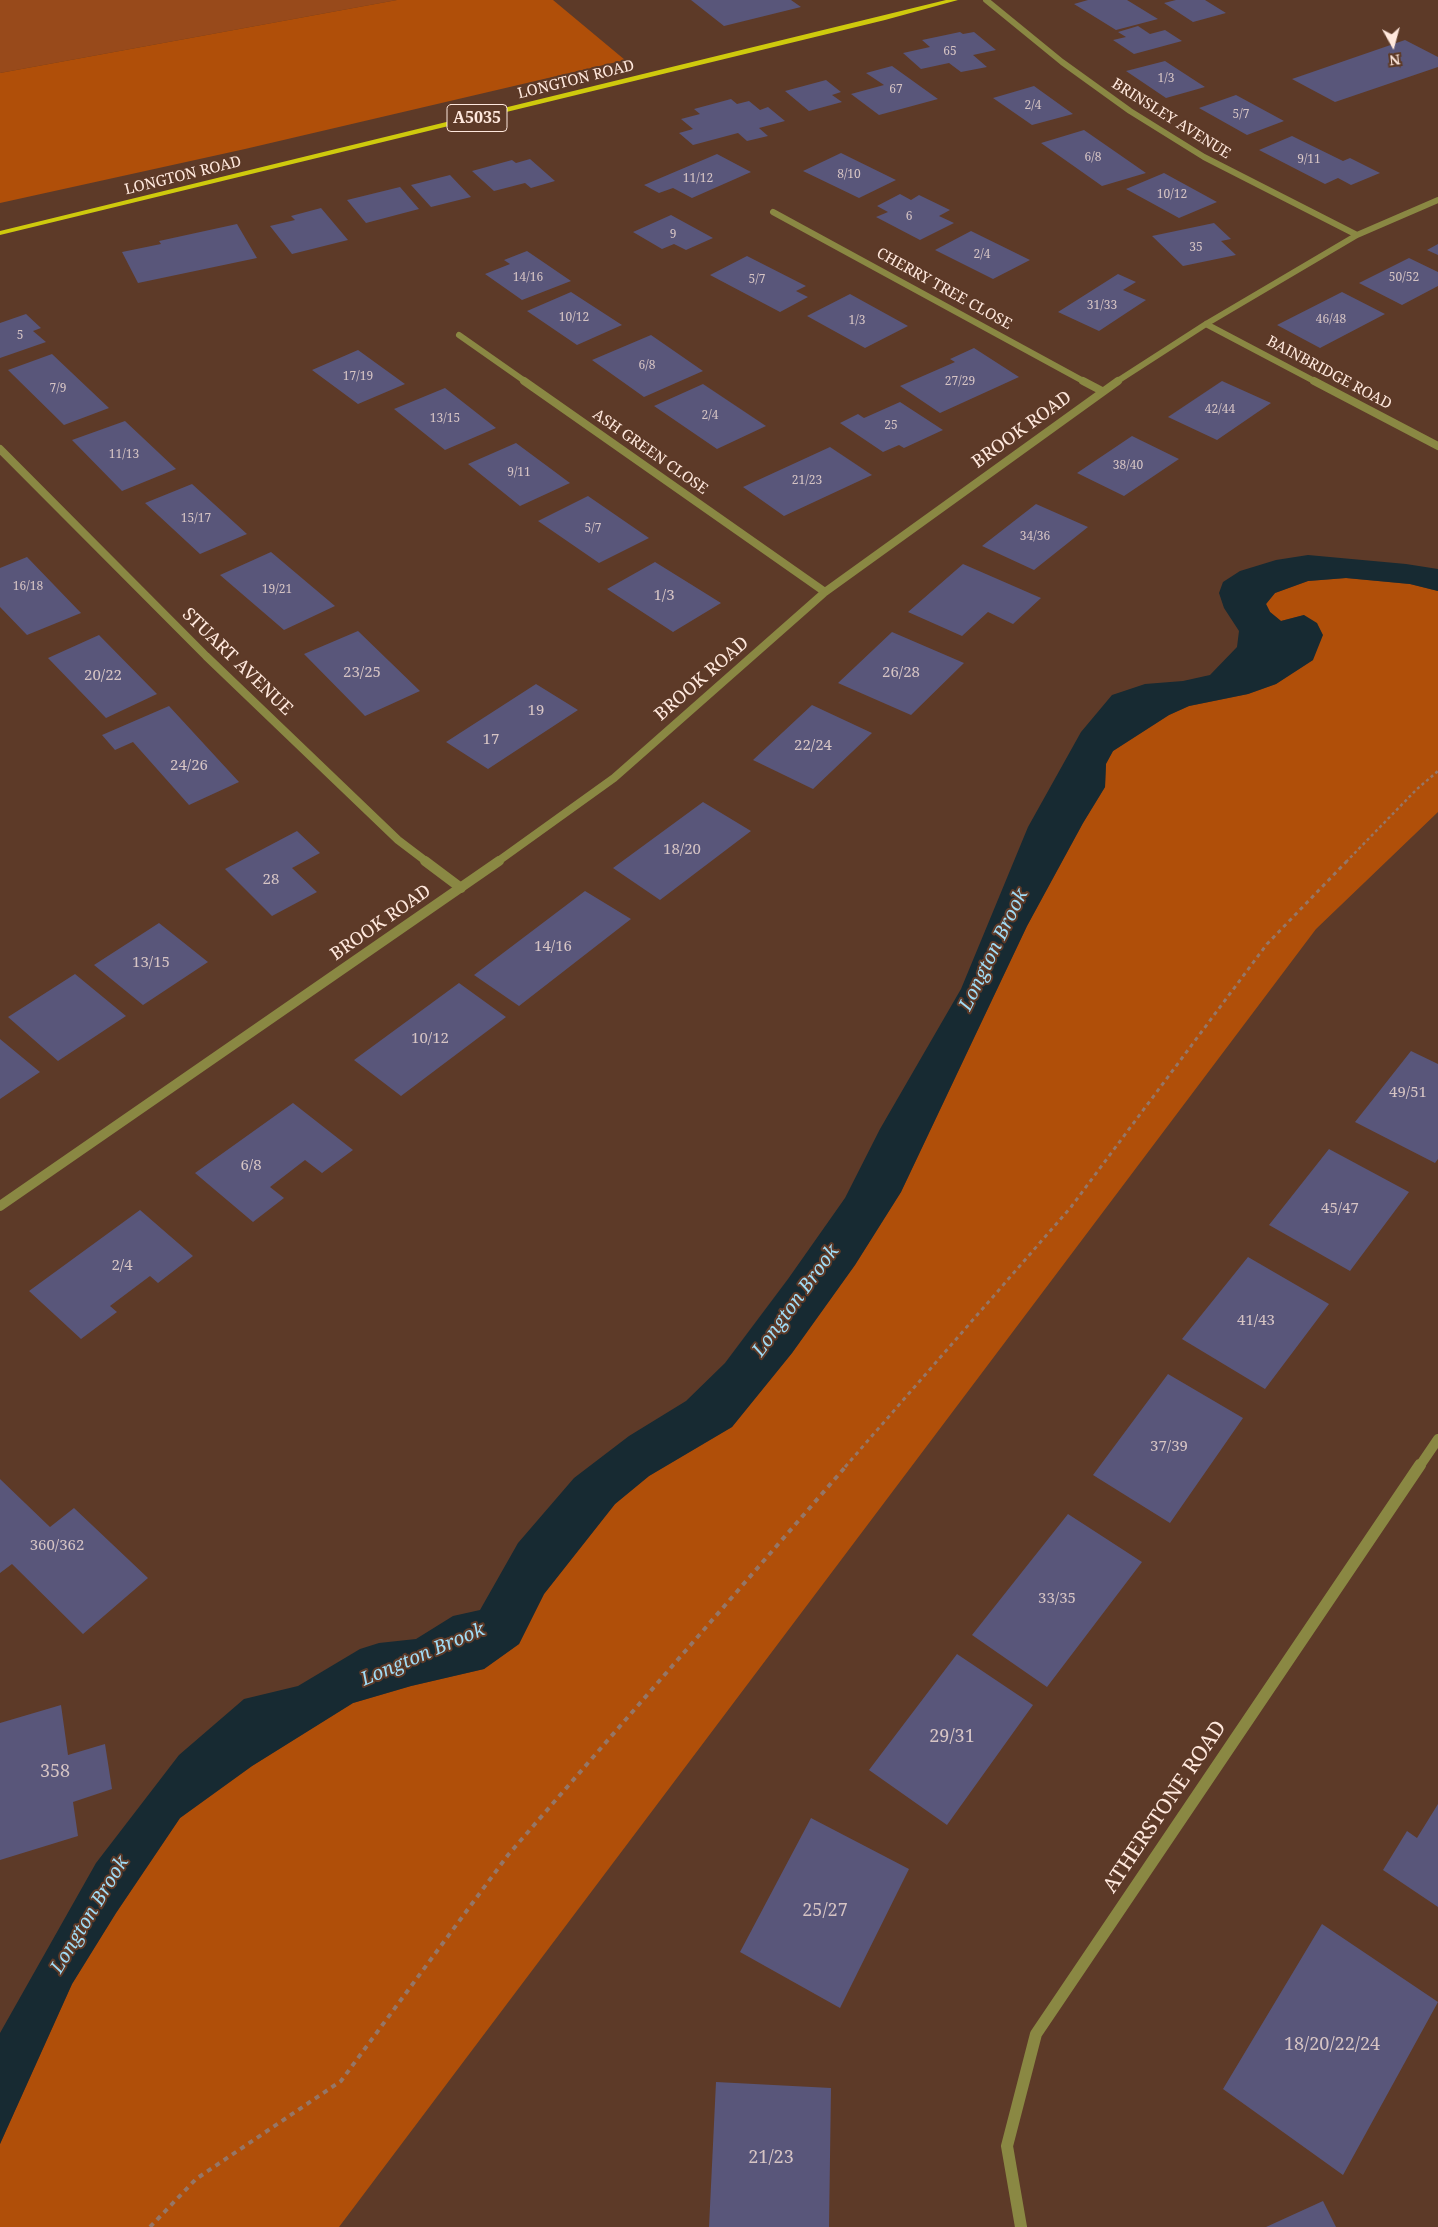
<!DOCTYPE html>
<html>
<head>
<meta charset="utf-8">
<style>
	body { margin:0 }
	#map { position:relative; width:1438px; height:2227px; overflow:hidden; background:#5d3a28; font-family:"Noto Serif",serif }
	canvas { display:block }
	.north { position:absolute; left:1368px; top:20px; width:50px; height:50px; -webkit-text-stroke:4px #5d3a28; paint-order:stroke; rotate:173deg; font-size:14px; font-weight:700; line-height:20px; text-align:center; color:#ffe8dd }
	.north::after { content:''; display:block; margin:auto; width:18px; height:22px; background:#ffe8dd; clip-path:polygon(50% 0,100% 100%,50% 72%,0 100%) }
</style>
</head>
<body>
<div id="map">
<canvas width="1438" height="2227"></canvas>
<div class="north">N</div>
</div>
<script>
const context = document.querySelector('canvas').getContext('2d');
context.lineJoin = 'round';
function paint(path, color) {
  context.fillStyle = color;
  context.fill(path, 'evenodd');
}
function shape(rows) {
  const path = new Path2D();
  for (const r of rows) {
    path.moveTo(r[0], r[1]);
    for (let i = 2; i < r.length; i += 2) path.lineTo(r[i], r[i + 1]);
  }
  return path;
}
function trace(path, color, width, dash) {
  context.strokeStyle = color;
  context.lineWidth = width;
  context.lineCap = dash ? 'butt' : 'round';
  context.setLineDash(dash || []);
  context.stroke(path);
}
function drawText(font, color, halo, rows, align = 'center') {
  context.font = font + ' "Noto Serif",serif';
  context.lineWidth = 4;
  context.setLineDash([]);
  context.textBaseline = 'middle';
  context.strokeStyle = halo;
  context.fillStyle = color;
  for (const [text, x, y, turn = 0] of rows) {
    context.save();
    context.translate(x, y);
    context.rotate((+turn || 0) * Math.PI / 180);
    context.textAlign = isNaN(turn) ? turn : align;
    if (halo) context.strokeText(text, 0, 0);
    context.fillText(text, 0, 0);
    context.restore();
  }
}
paint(shape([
	[0,0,397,0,0,73]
]), '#984a1b');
paint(shape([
	[397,0,553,0,625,60,245,149,0,203,0,73],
	[1346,578,1410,584,1438,591,1438,812,1316,929,339,2227,0,2227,0,2144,72,1984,116,1913,180,1818,252,1766,353,1703,411,1686,484,1669,519,1644,544,1594,615,1504,649,1476,732,1427,792,1353,855,1265,901,1192,1027,926,1083,823,1105,787,1106,763,1113,751,1169,715,1189,706,1248,694,1276,684,1313,660,1304,615,1281,621,1270,612,1266,604,1275,593,1308,581]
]), '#b04f09');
paint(shape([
	[1308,555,1406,564,1438,569,1438,591,1410,584,1346,578,1308,581,1275,593,1266,604,1270,612,1281,621,1304,615,1317,623,1323,635,1313,660,1276,684,1248,694,1189,706,1169,715,1113,751,1106,764,1105,787,1083,823,1027,926,901,1192,855,1265,792,1353,732,1427,649,1476,615,1504,544,1594,519,1644,484,1669,411,1686,353,1703,252,1766,180,1818,116,1913,72,1984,0,2144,0,2033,96,1863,179,1755,244,1699,298,1686,360,1649,379,1643,416,1639,453,1616,480,1610,518,1543,574,1478,629,1436,686,1401,725,1363,788,1279,845,1198,880,1129,961,989,1028,827,1081,732,1112,695,1145,684,1183,681,1210,675,1237,647,1239,631,1224,608,1219,593,1223,582,1240,571,1276,560]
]), '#172a32');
paint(shape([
	[691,0,791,0,801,7,724,26],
	[1088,0,1127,0,1158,19,1116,30,1074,4],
	[1176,0,1205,0,1226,13,1193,22,1164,3],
	[1138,26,1150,34,1165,30,1182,41,1134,54,1113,40,1126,37,1118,32],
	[960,32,963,34,974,32,996,50,973,55,987,67,961,72,949,63,921,69,903,53,930,47,922,40],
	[1405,40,1438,57,1438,67,1335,102,1292,79],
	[1165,61,1205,87,1166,98,1126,71],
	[892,66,938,99,879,115,851,94,884,85,866,73],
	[826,80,841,92,832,95,842,102,809,111,785,91],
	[1034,86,1073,114,1032,125,993,98],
	[1236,95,1284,121,1247,135,1199,108],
	[731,99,737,104,749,101,760,110,768,107,785,121,759,128,768,136,747,141,738,133,693,145,679,133,693,129,681,119,700,114,694,109],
	[1084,130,1146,173,1102,186,1041,143],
	[1292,136,1343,161,1350,158,1380,173,1351,185,1338,178,1325,184,1259,150],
	[841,153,896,180,859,198,803,171],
	[717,154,751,172,692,198,673,188,659,193,644,185],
	[530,159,555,181,531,188,525,183,494,191,472,171,512,160,516,163],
	[1164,173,1217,202,1179,218,1126,189],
	[450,175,471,197,431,207,411,185],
	[400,187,419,209,366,223,347,200],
	[900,194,911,200,919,195,950,210,939,216,954,223,920,240,876,217,888,212,877,206],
	[321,208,348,240,292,254,270,226,295,220,291,216],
	[671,215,713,238,686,250,674,244,662,249,633,232],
	[1214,223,1231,239,1221,241,1236,255,1183,266,1152,236],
	[237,224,257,258,138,283,122,252,161,244,159,241],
	[971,231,1030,260,993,279,935,250],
	[1438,244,1438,255,1427,250],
	[527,251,571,281,522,300,485,274,510,264,504,260],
	[747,256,806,286,796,291,808,297,780,312,710,275],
	[1409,258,1438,272,1438,286,1402,305,1359,283],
	[1118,274,1136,282,1123,290,1146,300,1099,331,1058,312],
	[571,292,622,325,577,345,527,311],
	[1342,292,1385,314,1320,348,1277,325],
	[850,294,908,326,865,348,807,316],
	[26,314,41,328,33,331,46,342,0,358,0,323],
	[651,335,703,371,644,397,592,360],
	[974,348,1019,377,940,413,900,386,955,362,950,359],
	[358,350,405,384,358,404,312,370],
	[52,354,109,408,64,425,8,370],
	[1222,381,1271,403,1217,440,1168,417],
	[703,384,766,426,717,449,654,406],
	[445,388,496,428,445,450,394,409],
	[900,402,943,430,904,448,899,445,883,452,840,423,858,414,864,418],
	[125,421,176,469,122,491,72,440],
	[1132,436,1179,459,1124,496,1077,473],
	[516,443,570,483,520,506,468,464],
	[830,447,872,475,784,516,743,487],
	[192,484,247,534,200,554,145,503],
	[588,496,649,538,599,563,538,521],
	[1036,504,1088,527,1034,570,982,546],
	[271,552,335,606,284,630,220,575],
	[27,557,81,613,27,635,0,607,0,568],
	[655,562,721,603,673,632,607,589],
	[963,564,1041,598,1013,624,988,612,962,636,908,612],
	[358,631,420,691,365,716,304,654],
	[892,632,964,663,911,715,838,683],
	[99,635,157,694,106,718,48,658],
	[536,684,578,710,488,769,446,742],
	[812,705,872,733,813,789,753,760],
	[169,706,239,782,189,805,133,742,115,750,102,735],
	[703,802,751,831,660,900,613,868],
	[297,831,320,853,292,868,317,892,272,916,225,869],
	[585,891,631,919,519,1006,474,975],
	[159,923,208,962,143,1005,94,965],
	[75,974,126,1016,58,1061,8,1017],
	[459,983,506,1017,401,1096,354,1060],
	[0,1039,40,1072,0,1099],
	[1411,1051,1438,1064,1438,1159,1435,1163,1355,1122],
	[293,1103,353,1150,322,1173,305,1160,270,1187,284,1198,253,1222,195,1173],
	[1329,1149,1409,1192,1350,1271,1269,1225],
	[140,1210,193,1256,158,1283,150,1276,110,1306,117,1312,81,1339,29,1291],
	[1248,1257,1329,1304,1265,1389,1182,1339],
	[1168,1374,1243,1418,1170,1523,1093,1475],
	[0,1479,50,1527,74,1508,148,1578,83,1634,12,1564,0,1573],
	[1068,1514,1142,1562,1047,1687,972,1635],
	[957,1654,1033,1705,947,1825,869,1770],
	[61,1705,68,1755,105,1744,112,1789,73,1802,78,1836,0,1860,0,1723],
	[1438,1804,1438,1907,1383,1870,1407,1831,1417,1838],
	[811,1818,909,1869,840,2008,740,1952],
	[1322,1924,1438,2002,1343,2175,1223,2089],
	[716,2082,831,2088,829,2227,709,2227],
	[1323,2201,1336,2227,1266,2227]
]), '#59567a');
trace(shape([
	[1346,862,1417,789,1438,771]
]), '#957667', 2.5, [3, 3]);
trace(shape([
	[845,1467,1071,1207,1267,944,1347,861]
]), '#957667', 3, [4, 4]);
trace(shape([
	[150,2227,196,2179,341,2081,508,1855,847,1465]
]), '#957667', 4, [5, 5]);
trace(shape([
	[986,0,1062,62,1130,111,1204,157,1357,235],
	[773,212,1085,382],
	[1206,324,1316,382],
	[459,335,526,382],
	[1116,382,1206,324,1357,235,1438,200]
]), '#8a8843', 6);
trace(shape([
	[524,381,825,592],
	[1083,381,1102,391],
	[1314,381,1438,446],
	[0,449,206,656,398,840,427,862],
	[497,862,614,778,825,592,1118,381]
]), '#8a8843', 8);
trace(shape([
	[425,861,461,888],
	[0,1206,499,861],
	[1419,1467,1438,1439]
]), '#8a8843', 10);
trace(shape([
	[1021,2227,1007,2146,1036,2034,1420,1465]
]), '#8a8843', 12);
paint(shape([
	[946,0,958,0,885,20,0,235,0,231,946,0]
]), '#cfca0d');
drawText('12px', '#d6c4c4', null, [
	["65",950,52],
	["1/3",1166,79],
	["67",896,90],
	["2/4",1033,106],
	["5/7",1241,115],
	["6/8",1093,158],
	["9/11",1309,160],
	["8/10",849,175],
	["11/12",698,179],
	["10/12",1172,195],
	["6",909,217],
	["9",673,235],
	["35",1196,248],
	["2/4",982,255],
	["14/16",528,278],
	["50/52",1404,278],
	["5/7",757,280],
	["31/33",1102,306],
	["10/12",574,318],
	["46/48",1331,320],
	["1/3",857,321],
	["5",20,336],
	["6/8",647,366],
	["17/19",358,377],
	["27/29",960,382],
	["7/9",58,389],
	["42/44",1220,410],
	["2/4",710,416],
	["13/15",445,419],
	["25",891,426],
	["11/13",124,455],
	["38/40",1128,466],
	["9/11",519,473],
	["21/23",807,481],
	["15/17",196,519],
	["5/7",593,529],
	["34/36",1035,537],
	["16/18",28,587],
	["19/21",277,590]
]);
drawText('15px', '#ffe8dd', '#5d3a28', [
	["LONGTON ROAD",576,80,-14],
	["BRINSLEY AVENUE",1171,119,32],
	["LONGTON ROAD",183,176,-14],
	["CHERRY TREE CLOSE",944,289,29],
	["BAINBRIDGE ROAD",1329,373,28],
	["ASH GREEN CLOSE",650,452,35]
]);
drawText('15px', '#d6c4c4', null, [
	["1/3",664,596],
	["23/25",362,673],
	["26/28",901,673],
	["20/22",103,676],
	["19",536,711],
	["17",491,740],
	["22/24",813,746],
	["24/26",189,766],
	["18/20",682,850],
	["28",271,880],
	["14/16",553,947],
	["13/15",151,963],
	["10/12",430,1039],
	["49/51",1408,1093],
	["6/8",251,1166],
	["45/47",1340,1209],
	["2/4",122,1266],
	["41/43",1256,1321],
	["37/39",1169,1447],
	["360/362",57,1546],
	["33/35",1057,1599]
]);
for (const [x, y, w] of [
	[477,118,60]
]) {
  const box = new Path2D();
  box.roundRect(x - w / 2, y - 13.5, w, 27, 4);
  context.fillStyle = '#5d3a28';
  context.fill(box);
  trace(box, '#ffe8dd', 1);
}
drawText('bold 16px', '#ffe8dd', null, [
	["A5035",477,118]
]);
drawText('18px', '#ffe8dd', '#5d3a28', [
	["BROOK ROAD",1022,430,-36],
	["STUART AVENUE",237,662,44],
	["BROOK ROAD",702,679,-41],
	["BROOK ROAD",381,923,-35]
]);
drawText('18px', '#d6c4c4', null, [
	["29/31",952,1737],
	["358",55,1772],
	["25/27",825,1911],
	["18/20/22/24",1332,2045],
	["21/23",771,2158]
]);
drawText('italic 19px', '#a1dcf6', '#5d3a28', [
	["Longton Brook",994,950,-64],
	["Longton Brook",796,1301,-54],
	["Longton Brook",423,1655,-23],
	["Longton Brook",90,1915,-59]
]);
drawText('21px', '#ffe8dd', '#5d3a28', [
	["ATHERSTONE ROAD",1165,1807,-56]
]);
</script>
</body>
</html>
